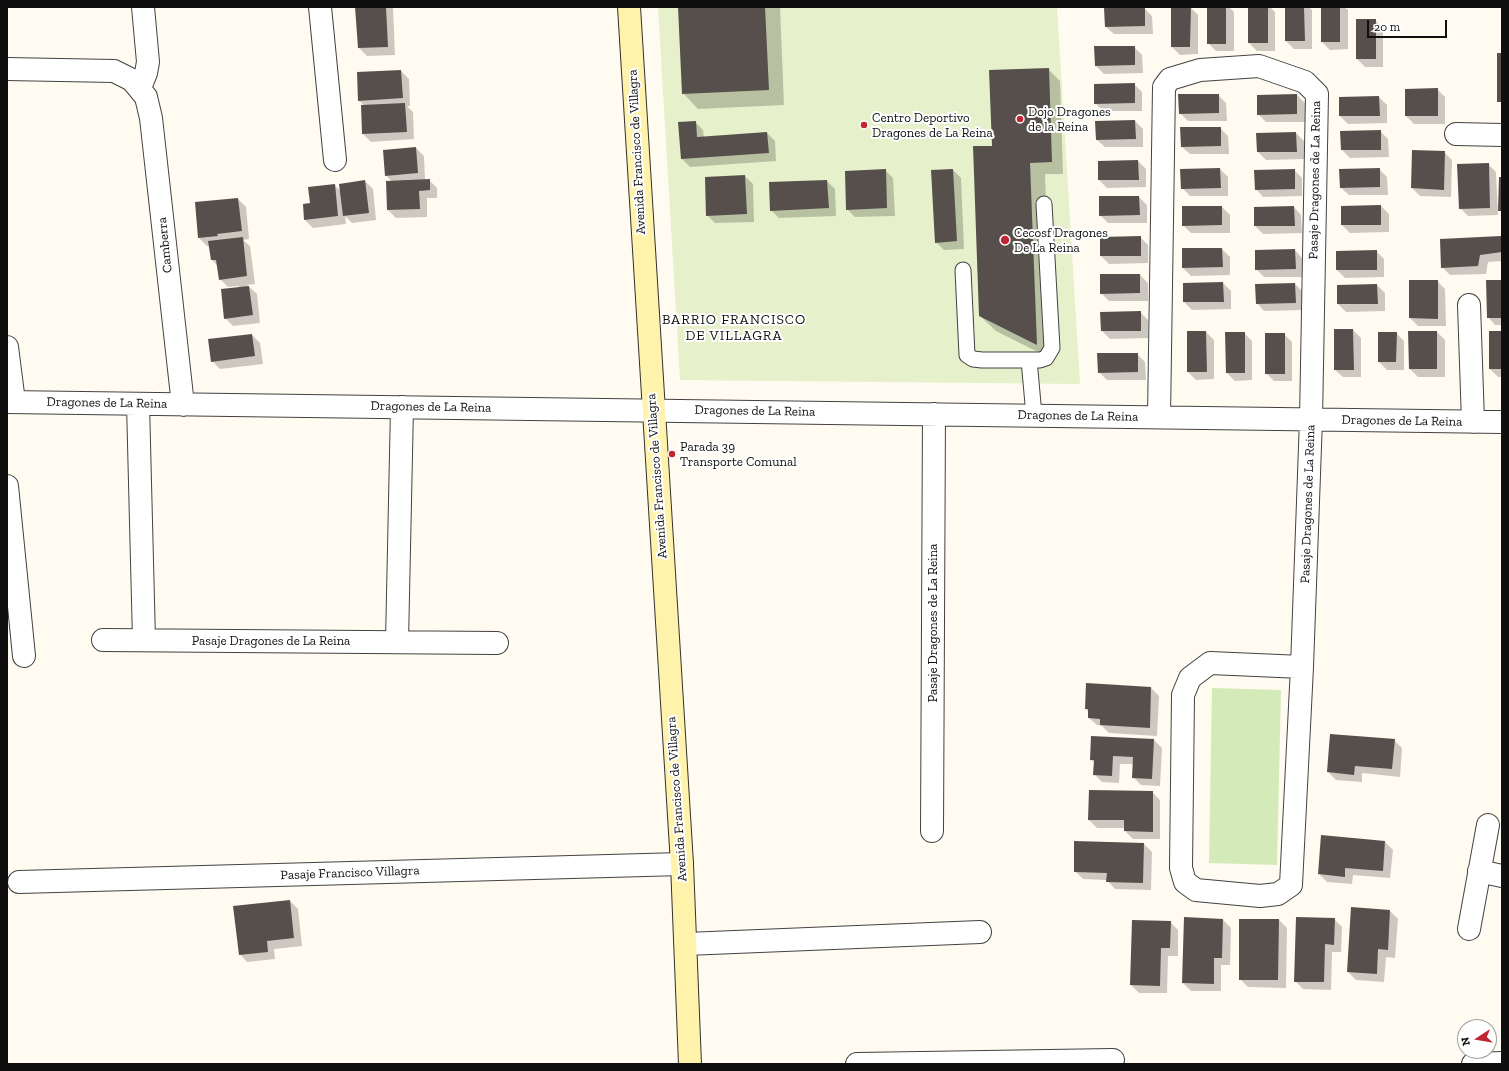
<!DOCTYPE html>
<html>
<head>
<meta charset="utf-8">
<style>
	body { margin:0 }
	#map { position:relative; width:1509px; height:1071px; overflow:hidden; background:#fffbf0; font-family:"Zilla Slab",serif }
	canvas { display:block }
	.frame { position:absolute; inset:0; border:8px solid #0f0f0f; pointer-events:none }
	.north { position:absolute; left:1457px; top:1019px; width:40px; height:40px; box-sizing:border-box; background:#fff; border:1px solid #9f9f9f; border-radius:50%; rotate:258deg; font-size:11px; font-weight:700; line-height:16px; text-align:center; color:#0f0f0f }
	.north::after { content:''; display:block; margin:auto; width:14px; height:18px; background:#c02533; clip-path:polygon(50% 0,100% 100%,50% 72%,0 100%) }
	.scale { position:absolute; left:1367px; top:20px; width:80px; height:18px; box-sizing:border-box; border:2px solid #0f0f0f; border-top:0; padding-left:5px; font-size:12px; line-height:14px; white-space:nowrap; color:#0f0f0f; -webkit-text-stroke:3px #fff; paint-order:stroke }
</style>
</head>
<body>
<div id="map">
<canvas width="1509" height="1071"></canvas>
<div class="frame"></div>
<div class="north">N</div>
<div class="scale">20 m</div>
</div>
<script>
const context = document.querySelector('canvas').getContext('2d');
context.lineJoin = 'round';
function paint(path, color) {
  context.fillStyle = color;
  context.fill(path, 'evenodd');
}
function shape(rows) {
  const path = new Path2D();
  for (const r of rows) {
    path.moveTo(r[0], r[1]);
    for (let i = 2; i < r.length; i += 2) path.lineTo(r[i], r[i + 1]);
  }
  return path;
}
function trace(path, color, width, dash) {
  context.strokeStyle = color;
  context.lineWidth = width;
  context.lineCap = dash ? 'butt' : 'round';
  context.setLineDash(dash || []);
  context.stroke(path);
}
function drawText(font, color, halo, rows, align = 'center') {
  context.font = font + ' "Zilla Slab",serif';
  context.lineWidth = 4;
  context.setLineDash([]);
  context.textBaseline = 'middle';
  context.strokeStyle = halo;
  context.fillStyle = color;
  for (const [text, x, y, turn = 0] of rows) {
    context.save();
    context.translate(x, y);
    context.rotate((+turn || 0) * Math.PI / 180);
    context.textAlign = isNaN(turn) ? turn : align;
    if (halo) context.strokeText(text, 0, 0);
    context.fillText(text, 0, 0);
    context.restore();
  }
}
paint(shape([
	[1212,688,1281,690,1277,865,1209,863]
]), '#d5eab9');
paint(shape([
	[658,7,1057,7,1080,384,680,380]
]), '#e6f1cb');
paint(shape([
	[356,7,393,7,395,55,367,56,359,48],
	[679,7,780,7,784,105,698,109,683,93],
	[1190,7,1198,15,1198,54,1180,55,1172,47],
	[1208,7,1229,7,1234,12,1234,51,1216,51,1208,43],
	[1249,7,1270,7,1275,12,1275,51,1257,51,1249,43],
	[1286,7,1309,7,1312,10,1312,49,1294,49,1286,41],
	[1322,7,1344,7,1348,10,1348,49,1330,50,1322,42],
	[1144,8,1152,16,1153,34,1114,34,1106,27],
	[1375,20,1383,28,1383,67,1365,67,1357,59],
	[1134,47,1142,55,1143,73,1104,74,1096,66],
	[1048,69,1060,81,1063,174,1045,174,1052,359,996,331,980,316,993,146],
	[401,71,409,79,410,106,407,106,413,112,414,139,371,142,363,134,365,106,359,101],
	[1134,84,1142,92,1142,111,1103,111,1095,103],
	[1437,89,1445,97,1445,124,1414,124,1406,116],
	[1218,95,1226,103,1227,121,1188,121,1180,113],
	[1297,95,1305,103,1305,122,1266,122,1258,114],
	[1379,97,1387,105,1387,123,1348,124,1340,116],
	[1135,121,1143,129,1143,147,1105,147,1097,140],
	[695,122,703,130,704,138,767,133,775,141,776,161,690,167,682,159,679,123],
	[1220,128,1228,136,1229,154,1190,154,1182,147],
	[1380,131,1388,139,1389,157,1350,158,1342,150],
	[1296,133,1304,141,1304,159,1266,160,1258,152,1257,134],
	[416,148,424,156,425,180,429,180,437,188,437,198,427,198,427,217,396,218,388,210,392,182,386,175],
	[1413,151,1444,152,1452,160,1451,197,1420,196,1412,188],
	[1138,161,1146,169,1146,187,1107,188,1099,180],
	[1488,164,1496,172,1498,215,1468,216,1460,208],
	[1220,169,1228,177,1228,196,1190,196,1182,188],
	[1379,169,1387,177,1388,195,1349,195,1341,188],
	[885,170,893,178,895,216,855,217,847,209],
	[953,170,961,178,964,249,944,250,936,242],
	[1294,170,1302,178,1302,196,1263,197,1256,189],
	[745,176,753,184,754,222,715,223,707,215],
	[365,181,373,189,376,220,352,223,345,216,346,224,313,228,305,220,304,205,311,204,334,185,341,191],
	[827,181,835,189,836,216,779,218,771,210],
	[1139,197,1147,205,1147,223,1108,223,1100,215],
	[238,199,246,207,249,239,243,240,250,246,255,284,247,285,257,294,260,323,233,326,225,318,239,286,228,287,220,279,218,266,212,260,210,246,207,246,199,238,196,203],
	[1381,206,1389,214,1389,232,1350,233,1342,225,1342,207],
	[1222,207,1230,215,1230,233,1191,233,1183,225],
	[1294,207,1301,215,1302,233,1263,234,1255,226],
	[1140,237,1148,245,1148,263,1109,264,1101,256],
	[1501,237,1502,261,1488,262,1486,274,1450,275,1442,267],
	[1222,249,1230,257,1230,275,1191,276,1183,268],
	[1295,250,1302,258,1303,277,1264,277,1256,269],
	[1376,251,1384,259,1384,277,1345,278,1337,270],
	[1140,275,1148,283,1148,301,1109,301,1101,293],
	[1410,281,1437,281,1445,289,1446,326,1418,326,1410,318],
	[1502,281,1502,325,1495,325,1488,317],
	[1223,283,1231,291,1231,309,1192,310,1184,302],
	[1295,284,1303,292,1303,310,1264,311,1257,303],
	[1377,285,1385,293,1385,311,1346,312,1338,304,1338,286],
	[1140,312,1148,320,1148,338,1110,339,1102,331,1101,313],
	[1353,330,1361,338,1361,377,1343,377,1335,370],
	[1206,332,1214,340,1214,379,1196,380,1188,372],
	[1437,332,1445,340,1445,377,1418,377,1410,369],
	[1502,332,1502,377,1498,377,1490,369],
	[1244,333,1252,341,1252,380,1235,381,1227,373],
	[1396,333,1404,341,1404,370,1387,370,1379,362],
	[1284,334,1292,342,1292,381,1274,381,1266,373],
	[252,335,260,343,263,364,220,369,212,361],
	[1137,354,1145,362,1146,380,1107,380,1099,372],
	[1151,688,1159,696,1157,736,1109,733,1102,726,1097,725,1089,718,1089,712,1086,709],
	[1154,740,1162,748,1160,786,1141,785,1133,777,1133,764,1120,764,1119,783,1102,782,1094,774,1095,763,1091,760],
	[1394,740,1402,748,1400,777,1362,773,1362,782,1336,780,1328,772],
	[1152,792,1160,800,1160,839,1133,839,1125,831,1125,828,1097,828,1089,820],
	[1075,842,1144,844,1152,852,1151,890,1115,889,1107,880,1083,879,1075,871],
	[1385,842,1393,850,1390,878,1353,875,1352,884,1327,882,1319,874],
	[290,901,298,909,302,946,274,949,275,959,247,962,240,954],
	[1390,911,1398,919,1395,958,1386,957,1384,982,1356,980,1348,972],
	[1334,919,1342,927,1341,952,1332,952,1331,990,1303,989,1295,981],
	[1223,920,1231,928,1230,965,1221,965,1221,991,1191,991,1183,983],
	[1279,920,1287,928,1286,988,1248,987,1240,979],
	[1170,922,1178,930,1178,956,1168,956,1167,993,1139,993,1131,985]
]), '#0003');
paint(shape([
	[355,7,386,7,388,47,358,48],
	[678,7,765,7,769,90,682,94],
	[1145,7,1145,26,1105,27,1104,8],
	[1171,7,1191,7,1190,47,1171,47],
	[1207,7,1226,7,1226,44,1207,44],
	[1248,7,1268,7,1268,43,1248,43],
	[1285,7,1304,7,1305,41,1285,41],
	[1321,7,1340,7,1340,42,1321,42],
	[1356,19,1376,19,1376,59,1356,59],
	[1094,46,1135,46,1135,65,1095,66],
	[1497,53,1502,53,1502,102,1497,102],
	[1049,68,1052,162,1030,163,1037,345,979,316,973,146,992,146,989,70],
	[401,70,403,98,358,101,357,72],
	[1135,83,1135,103,1094,104,1094,84],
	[1438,88,1438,116,1405,116,1405,89],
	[1178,94,1219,94,1219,113,1179,114],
	[1297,94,1297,114,1257,115,1257,95],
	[1379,96,1380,116,1339,116,1339,97],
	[405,103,407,132,362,134,361,105],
	[1135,120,1136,139,1096,140,1095,121],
	[696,121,697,137,767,132,769,153,681,159,678,122],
	[1180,127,1221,127,1221,146,1181,147],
	[1381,130,1381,150,1341,150,1340,131],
	[1296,132,1297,152,1257,152,1256,133],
	[416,147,418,173,385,176,383,150],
	[1412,150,1445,151,1444,190,1411,188],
	[1138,160,1139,180,1098,180,1098,161],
	[1489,163,1490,208,1459,209,1457,164],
	[1220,168,1221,188,1181,189,1180,169],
	[1380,168,1380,187,1340,188,1339,169],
	[886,169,887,208,846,210,845,171],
	[953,169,957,241,935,243,931,170],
	[1295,169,1295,189,1255,190,1254,170],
	[745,175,747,214,706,216,705,177],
	[1499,177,1502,177,1502,211,1498,211],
	[430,179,430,190,419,191,420,209,387,210,386,181],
	[365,180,369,213,343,216,339,184],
	[827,180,829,208,770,211,769,182],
	[335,184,338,216,304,220,303,204,310,203,308,187],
	[1099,196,1139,196,1140,215,1099,216],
	[238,198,242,231,217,234,218,236,198,238,195,202],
	[1381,205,1381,225,1341,225,1341,206],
	[1182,206,1222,206,1222,225,1182,226],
	[1294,206,1295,226,1254,226,1254,207],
	[1141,236,1141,256,1100,256,1100,237],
	[1501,236,1502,252,1480,255,1478,266,1441,268,1440,239],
	[243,237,247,276,219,280,216,260,211,260,208,241],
	[1182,248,1222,248,1223,267,1182,268],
	[1295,249,1296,269,1255,270,1255,250],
	[1377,250,1377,270,1336,270,1336,251],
	[1100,274,1140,274,1140,293,1100,294],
	[1409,280,1438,280,1438,319,1409,318],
	[1486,280,1502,280,1502,318,1487,318],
	[1223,282,1224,302,1183,302,1183,283],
	[1295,283,1296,303,1256,304,1255,284],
	[1377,284,1378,304,1337,304,1337,285],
	[249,286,253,315,224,319,221,289],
	[1141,311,1141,331,1101,331,1100,312],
	[1334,329,1353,329,1354,370,1334,370],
	[1187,331,1206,331,1207,372,1187,372],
	[1408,331,1437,331,1437,369,1409,369],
	[1489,331,1502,331,1502,369,1489,369],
	[1225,332,1245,332,1245,373,1226,373],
	[1378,332,1397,332,1396,362,1378,362],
	[1265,333,1285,333,1285,374,1265,374],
	[252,334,255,356,211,362,208,339],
	[1097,353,1138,353,1138,372,1098,373],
	[1086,683,1151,687,1150,728,1100,725,1100,719,1088,718,1088,709,1085,709],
	[1330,734,1395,739,1392,769,1355,766,1354,775,1327,772],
	[1091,736,1154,739,1152,779,1132,778,1133,757,1113,756,1112,776,1093,775,1094,760,1090,760],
	[1089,790,1153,791,1153,832,1124,831,1124,820,1088,820],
	[1321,835,1385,841,1383,871,1345,868,1345,877,1318,874],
	[1074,841,1144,843,1143,883,1106,882,1107,873,1074,872],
	[290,900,294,938,267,941,268,952,239,955,233,906],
	[1351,907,1390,910,1388,950,1378,949,1377,974,1347,972],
	[1184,917,1223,919,1222,958,1214,958,1214,984,1182,983],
	[1296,917,1335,918,1334,945,1325,944,1324,982,1294,982],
	[1239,919,1279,919,1278,980,1239,980],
	[1132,920,1171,921,1170,948,1161,948,1160,986,1130,985]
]), '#574f4b');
const lane = shape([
	[963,270,967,355,973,359,982,360,1040,360,1046,358,1052,348,1044,204],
	[1029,360,1034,415]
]);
const street = shape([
	[320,7,335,160],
	[7,69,114,71,132,80,146,97,151,118,183,405],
	[140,88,146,73,148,62,143,7],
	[1456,134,1502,135],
	[1469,305,1473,422],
	[7,347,14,402],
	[7,402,1502,422],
	[138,404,144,640],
	[1159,417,1164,87,1170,79,1200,70,1259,66,1305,82,1317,94,1311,419,1302,667,1291,885,1278,894,1260,896,1196,890,1185,882,1181,868,1183,695,1190,678,1210,663,1302,667],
	[7,486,24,656],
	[103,640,497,643],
	[397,642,402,407],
	[932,831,934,414],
	[1479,871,1502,876],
	[19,882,682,864],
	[1469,929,1488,825],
	[686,944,980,932],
	[857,1064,1113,1060],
	[1473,1064,1502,1063]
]);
const secondary = shape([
	[629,7,682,864,690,1064]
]);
trace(lane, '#424242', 17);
trace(street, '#424242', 24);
trace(secondary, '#313131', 24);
trace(lane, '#fff', 15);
trace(street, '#fff', 22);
trace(secondary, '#fff2ab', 22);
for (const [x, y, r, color] of [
	[1020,119,4,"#c02533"],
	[864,125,4,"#c02533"],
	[1005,240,5,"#c02533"],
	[672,454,4,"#c02533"]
]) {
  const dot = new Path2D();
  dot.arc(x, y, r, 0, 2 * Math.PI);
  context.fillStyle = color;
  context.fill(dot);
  trace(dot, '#fff', 1.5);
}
drawText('13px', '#0f0f0f', '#fff', [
	["Dojo Dragones",1028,112],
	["de la Reina",1028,127],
	["Centro Deportivo",872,118],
	["Dragones de La Reina",872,133],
	["Cecosf Dragones",1014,233],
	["De La Reina",1014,248],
	["Parada 39",680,447],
	["Transporte Comunal",680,462]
], 'left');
drawText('13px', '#0f0f0f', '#fff', [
	["Avenida Francisco de Villagra",637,152,-93],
	["Pasaje Dragones de La Reina",1315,180,-89],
	["Camberra",165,245,-96],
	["Dragones de La Reina",107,403,1],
	["Dragones de La Reina",431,407,1],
	["Dragones de La Reina",755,411,1],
	["Dragones de La Reina",1078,416,1],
	["Dragones de La Reina",1402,421,1],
	["Avenida Francisco de Villagra",657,476,-94],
	["Pasaje Dragones de La Reina",1308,504,-88],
	["Pasaje Dragones de La Reina",933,623,-90],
	["Pasaje Dragones de La Reina",271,641],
	["Avenida Francisco de Villagra",677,799,-94],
	["Pasaje Francisco Villagra",350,873,-2]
]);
context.letterSpacing = '1px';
drawText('14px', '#0f0f0f', '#fff', [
	["BARRIO FRANCISCO",734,320],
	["DE VILLAGRA",734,336]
]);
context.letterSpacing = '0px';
</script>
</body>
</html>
